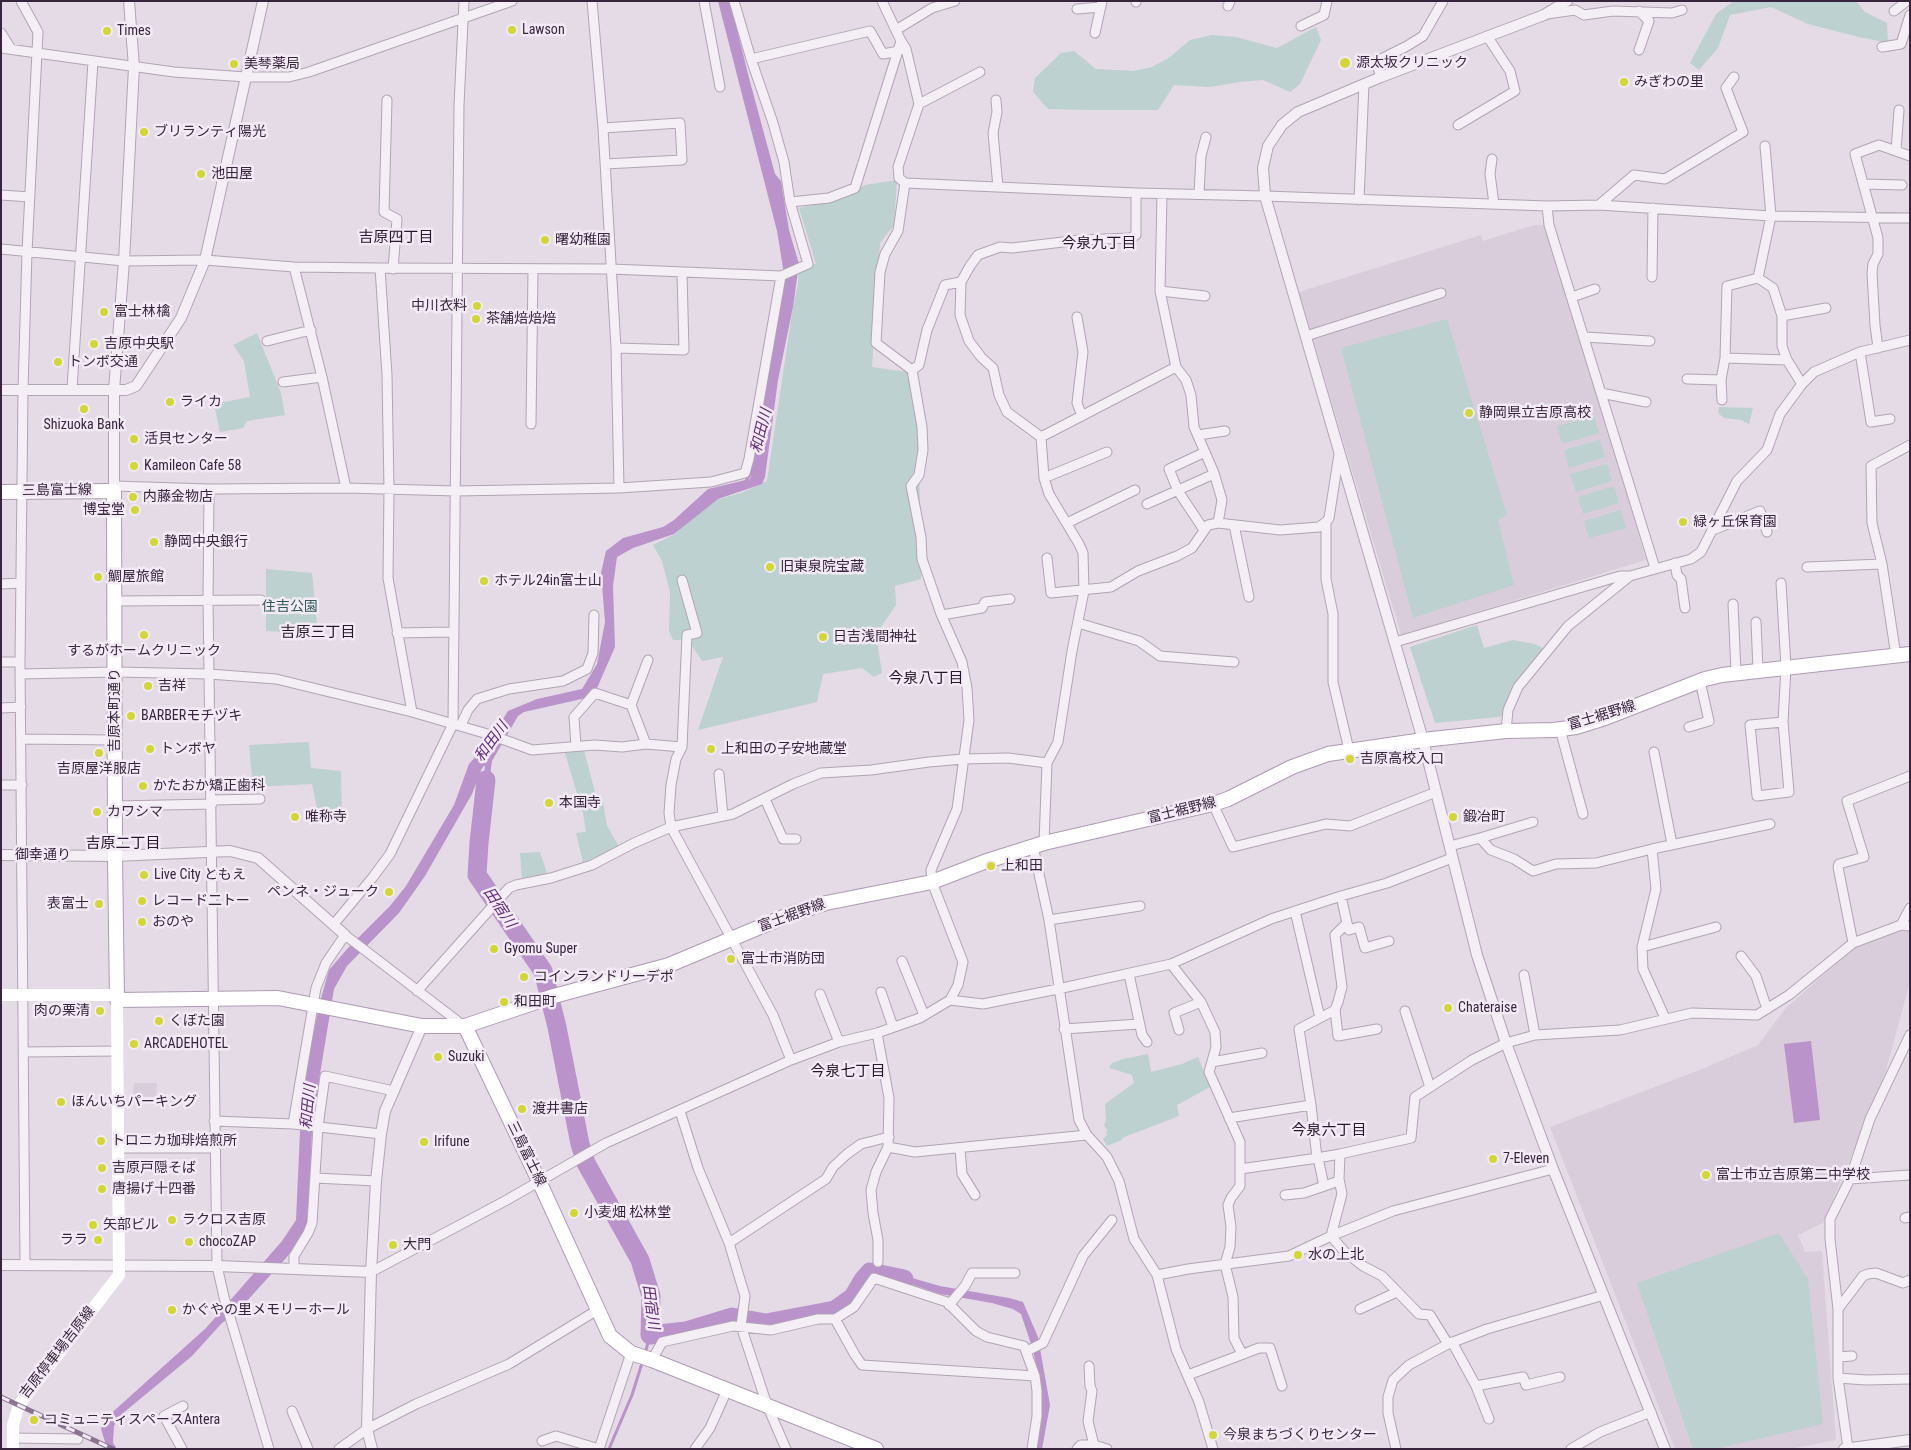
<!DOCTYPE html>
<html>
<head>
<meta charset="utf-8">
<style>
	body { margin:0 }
	#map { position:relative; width:1911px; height:1450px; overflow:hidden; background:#e4dbe7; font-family:"Roboto Condensed",sans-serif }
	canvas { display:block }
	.frame { position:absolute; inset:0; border:2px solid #39243e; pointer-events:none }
</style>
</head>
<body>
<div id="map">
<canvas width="1911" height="1450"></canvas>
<div class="frame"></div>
</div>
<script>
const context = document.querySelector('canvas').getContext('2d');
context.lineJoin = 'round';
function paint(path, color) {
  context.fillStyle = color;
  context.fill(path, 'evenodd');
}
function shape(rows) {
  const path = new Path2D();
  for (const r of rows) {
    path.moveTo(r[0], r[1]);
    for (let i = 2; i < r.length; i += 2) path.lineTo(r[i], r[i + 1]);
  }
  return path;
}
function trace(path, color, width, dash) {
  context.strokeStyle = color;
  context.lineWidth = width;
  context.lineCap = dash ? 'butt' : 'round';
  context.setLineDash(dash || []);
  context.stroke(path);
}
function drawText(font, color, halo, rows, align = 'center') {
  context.font = font + ' "Roboto Condensed","Noto Sans JP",sans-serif';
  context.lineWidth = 5;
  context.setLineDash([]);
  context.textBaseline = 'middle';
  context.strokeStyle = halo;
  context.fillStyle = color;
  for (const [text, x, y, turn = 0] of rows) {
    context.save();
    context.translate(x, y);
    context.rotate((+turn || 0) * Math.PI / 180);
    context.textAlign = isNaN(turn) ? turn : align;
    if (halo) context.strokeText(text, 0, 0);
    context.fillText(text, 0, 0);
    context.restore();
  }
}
paint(shape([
	[1534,225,1549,225,1646,560,1401,635,1299,292,1481,235,1483,241],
	[1898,931,1910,931,1910,982,1883,1081,1823,1223,1798,1235,1805,1252,1822,1251,1836,1440,1790,1449,1675,1449,1550,1127,1702,1069,1758,1045,1785,1009,1855,947],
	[134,1083,157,1083,156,1097,133,1096]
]), '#d9cddc');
paint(shape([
	[1734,1,1856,1,1865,12,1887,23,1888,43,1859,37,1808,24,1771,7,1730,15,1718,48,1699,70,1690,63,1716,14],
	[1316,27,1321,40,1300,84,1290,92,1263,80,1240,82,1209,87,1174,85,1158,110,1087,110,1048,109,1033,92,1035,78,1061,53,1074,51,1096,69,1133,71,1152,67,1170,57,1190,40,1212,35,1236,37,1277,48],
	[897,180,894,225,880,243,872,367,914,373,919,442,921,579,895,586,896,605,876,634,882,673,874,677,862,668,823,674,817,702,698,730,723,657,702,661,688,640,673,640,669,631,670,592,662,561,653,545,675,534,701,504,741,493,767,481,793,307,798,284,799,264,816,264,799,208,842,199,865,185],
	[1447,319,1507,515,1498,520,1514,585,1413,618,1341,348],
	[257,333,281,393,285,415,247,421,243,428,220,432,214,404,250,397,244,361,233,345],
	[1719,407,1753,408,1749,424,1741,420,1724,418,1718,413],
	[1594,416,1599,433,1562,444,1557,426],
	[1600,440,1605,457,1569,468,1564,450],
	[1607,464,1612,481,1576,492,1570,474],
	[1614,486,1619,503,1583,514,1578,497],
	[1621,510,1626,528,1589,538,1584,521],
	[266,569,312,573,318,634,266,631],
	[1477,625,1484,648,1513,640,1535,644,1544,649,1504,715,1499,717,1435,723,1410,647],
	[309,742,311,768,341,771,342,818,318,813,312,784,253,787,249,745],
	[564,750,584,750,596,796,602,796,607,826,620,848,583,862,576,833,586,832,583,813],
	[540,852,547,873,522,879,520,853],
	[1148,1054,1151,1072,1182,1064,1198,1057,1210,1087,1177,1105,1179,1116,1122,1138,1122,1140,1107,1146,1103,1139,1107,1135,1106,1132,1108,1131,1104,1125,1106,1120,1105,1104,1134,1083,1132,1075,1109,1068,1112,1063,1123,1059],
	[1779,1233,1808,1279,1823,1424,1715,1449,1693,1449,1637,1283]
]), '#bcd1d0');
paint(shape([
	[718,1,730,1,749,78,775,174,781,181,789,230,799,264,793,307,778,380,765,477,762,484,718,499,674,534,633,548,617,557,613,586,615,647,597,688,586,698,524,712,518,716,492,761,486,804,482,804,485,765,482,768,472,794,425,876,399,913,347,966,334,989,320,1074,312,1132,308,1221,303,1236,286,1258,235,1314,222,1323,192,1356,122,1414,114,1426,113,1443,117,1449,109,1449,105,1442,101,1429,106,1418,206,1328,282,1241,296,1220,302,1088,320,1002,329,970,347,949,390,906,406,886,454,805,469,764,488,743,508,711,537,699,582,689,597,664,605,622,601,573,606,551,623,538,663,527,674,520,708,489,750,479,785,280,777,231],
	[1811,1041,1820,1120,1794,1123,1784,1044],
	[877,1268,940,1286,1009,1298,1023,1302,1038,1337,1050,1405,1042,1449,1035,1449,1041,1389,1033,1350,1021,1314,1013,1309,992,1303,940,1294,878,1273,871,1274,862,1289,848,1304,837,1311,836,1306,852,1294,869,1269]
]), '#b993ca');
trace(shape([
	[745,483,753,468],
	[645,1354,650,1335],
	[609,1449,632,1395,643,1360]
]), '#b993ca', 3);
trace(shape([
	[486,780,479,843,477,875,543,971,557,1027,580,1144,586,1163,640,1260,651,1296,650,1335,686,1331,732,1317,766,1323,835,1310,853,1297,863,1280,870,1272,904,1279]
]), '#b993ca', 19);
const minor = shape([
	[21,1,38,32,27,252,23,390,20,662,25,1264],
	[592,1,603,128,616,348,619,488],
	[704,1,720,87],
	[882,1,901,41,906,49,919,104,898,167,899,178,905,183,1136,193,1265,196,1547,206,1599,205,1771,216,1910,218],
	[1136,1,1136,2],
	[1228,6,1230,1],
	[1077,9,1101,7],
	[1639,11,1649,21,1639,50],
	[1894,11,1907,1],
	[1547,14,1575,10,1584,15,1613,11,1672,13,1682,10],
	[1301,26,1324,15,1327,1],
	[896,30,932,8,955,1],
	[1,33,11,49],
	[1095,33,1102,1],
	[1882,47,1901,44,1910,15],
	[1,48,174,72,246,77,289,77,309,72,512,1],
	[751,59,870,31,883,54,899,51],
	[1381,77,1377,65,1381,59,1407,46,1423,36,1443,1],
	[387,100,384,212,397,219,393,269],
	[996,100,997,112,993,133,998,187],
	[919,104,980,72],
	[1458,125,1515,91,1510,71,1487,36],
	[603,128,680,123,682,160,605,164],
	[1765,146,1771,216,1758,278,1773,288,1782,316,1782,346,1787,360,1802,384],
	[1896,151,1899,110],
	[1492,159,1490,174,1494,204],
	[905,183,898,231,885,254,880,272,876,343,912,370],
	[1863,184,1902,185],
	[1162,194,1160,291,1176,367,1186,380,1191,395,1194,427,1214,473,1222,500,1218,523],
	[1199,194,1201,156,1206,137],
	[1,195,30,197],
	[1359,200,1364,84],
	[790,202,829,198,855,188,901,41],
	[1599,205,1634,175,1665,179,1743,132,1726,88,1734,77],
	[1547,206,1549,225,1655,568],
	[1,249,124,261,205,260,294,267,380,268,611,269,781,276,808,264,790,202,784,162,773,123,751,59,734,1],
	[294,267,322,377,346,488],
	[380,268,387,375,389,489,388,578,412,712],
	[1652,277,1653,208],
	[1160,291,1205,296],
	[1572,297,1595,289],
	[1782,316,1826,308],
	[1077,317,1083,352,1077,403,1082,416],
	[1306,336,1441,293],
	[1585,337,1650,341],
	[267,341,311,330],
	[616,348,684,350,682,273],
	[1878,348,1875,325,1872,273,1873,264,1878,254,1878,238,1855,154,1879,145,1910,156],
	[1860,352,1871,422,1890,419],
	[1725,358,1787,360],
	[1687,379,1721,380],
	[283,382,322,377],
	[72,389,93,61],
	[1601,393,1646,402],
	[1722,400,1721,380,1725,358,1727,286,1758,278],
	[531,424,533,269],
	[1198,435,1225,431],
	[1041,437,1176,367],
	[1339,454,1329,518,1326,522,1326,579,1333,614,1333,682,1349,750],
	[1044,478,1107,452],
	[114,486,209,489,346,488,456,491,619,488,711,482,745,473,749,459,781,276],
	[209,489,208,601,217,1266,224,1297,269,1449],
	[1147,504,1214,474],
	[1067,523,1135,490],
	[1234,525,1249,597],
	[1204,530,1178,491,1169,469,1205,452],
	[1713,530,1760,511,1767,532],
	[1047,558,1051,593,1111,587,1138,571,1177,556,1192,548,1208,525,1218,523,1280,530,1319,527,1326,522],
	[1675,563,1677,575,1681,579,1685,608],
	[1807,567,1882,564],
	[682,580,697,633,687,635,682,747,676,759,671,785,669,813,671,827,773,1015,791,1060],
	[1781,583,1786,667,1783,722,1789,792,1757,796,1750,725,1783,722],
	[1,584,21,583],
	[115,601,261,600],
	[1733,604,1736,672],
	[942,615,982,608,985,602,1010,599],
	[1756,622,1758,670],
	[1078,623,1139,641,1160,656,1234,662],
	[397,633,453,632],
	[1395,642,1620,576,1630,576,1691,559,1701,552,1737,481,1767,450,1780,414,1802,384,1814,372,1860,352,1910,340],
	[1896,656,1882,564,1872,523,1871,466,1910,445],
	[1,662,20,662],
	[20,674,116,672,209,674,276,679,412,712,491,735,532,750,595,745,622,747,646,744,682,747],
	[1,708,21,707],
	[461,725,468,710,477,699,509,689,563,681,587,669,593,653,594,615],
	[1689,727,1709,721,1700,681],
	[1560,729,1583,814],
	[1506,731,1508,710,1518,687,1568,626,1630,576],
	[21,739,115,740],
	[646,744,631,705,648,660],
	[576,746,574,717,595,693,631,705],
	[1654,752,1672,844],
	[719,774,723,816],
	[1,785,22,785],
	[765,799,783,839,796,839],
	[212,800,260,799],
	[1213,804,1233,847,1326,824,1350,826,1436,792],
	[115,806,212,804],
	[1480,838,1533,822],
	[1044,843,1047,763,1058,742,1072,651,1084,591,1083,553,1079,544,1049,494,1044,478,1041,437,1007,412,999,395,993,368,981,357,969,341,960,315,961,282,970,266,978,255,1000,247,1012,248,1080,240,1130,238,1136,235,1136,193],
	[1033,846,1049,920,1079,1120,1087,1135,1107,1157,1119,1181,1134,1239,1157,1275,1176,1349,1199,1402,1213,1449],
	[1450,846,1480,838,1491,850,1514,859,1533,871,1556,864,1596,863,1652,849,1770,824],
	[1652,849,1656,889,1642,947,1643,969,1665,1018],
	[1341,896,1347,923,1335,935,1342,987,1338,1002,1335,1010,1299,1029,1311,1105,1317,1158,1340,1154,1339,1179,1342,1194,1331,1236,1344,1251,1363,1266,1382,1276,1419,1314,1430,1315,1448,1344],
	[1295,911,1320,1018],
	[1049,920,1140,906],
	[1347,923,1349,930,1359,927,1365,948,1389,941],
	[334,924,373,877,390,854,453,724,459,105,464,1],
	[1901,925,1910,908],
	[1853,943,1838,867,1839,864,1864,857,1847,801,1910,776],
	[1642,947,1716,927],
	[1741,956,1756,976,1767,1009],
	[902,961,924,1015],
	[1171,964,1201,1002,1215,1032,1216,1047,1209,1072,1240,1142,1240,1186,1231,1198,1228,1205,1231,1227,1230,1247,1225,1264,1233,1297,1234,1338,1242,1354],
	[1129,974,1142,1035,1147,1042],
	[1524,975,1535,1035],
	[417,991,509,888,516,885,551,878,592,865,634,843,671,827,733,814,793,784,821,773,871,770,929,762,963,759,1008,758,1047,763],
	[881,992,893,1027],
	[820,994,839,1042],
	[950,1000,983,1004,1058,989,1171,964,1271,919,1341,896,1387,883,1452,858],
	[1335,1010,1338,1036,1377,1029],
	[1405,1011,1430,1087],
	[1064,1029,1139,1024],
	[1179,1030,1174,1013,1201,1002],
	[877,1033,889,1098,888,1147,876,1172,871,1190,873,1213,878,1240,878,1262],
	[24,1052,117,1051],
	[1212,1062,1262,1053],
	[680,1111,698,1168,729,1243,745,1296,741,1326,767,1405,786,1449],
	[1229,1118,1311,1105],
	[214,1121,293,1124,381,1134],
	[293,1124,316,988,326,963,345,935,464,1026],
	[888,1147,915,1152,1087,1135],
	[118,1148,214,1148],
	[960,1148,962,1174,975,1195],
	[1340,1154,1411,1138,1415,1097,1472,1060,1506,1043,1535,1035,1620,1030,1692,1013,1757,1015,1789,995,1853,943,1901,925,1910,926],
	[1240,1169,1318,1158,1324,1186],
	[315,1178,376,1181],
	[1850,1179,1910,1175],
	[1285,1195,1304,1193,1339,1181],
	[1905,1218,1910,1217],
	[729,1243,826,1179,833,1167,847,1154,861,1144,889,1137],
	[294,1268,294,1256,308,1233,312,1223,318,1127,325,1076,394,1091],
	[371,1272,505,1201,606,1143,791,1060,839,1042,877,1033,920,1018,950,1000,958,985,963,962,932,882,931,870,957,809,969,720,967,688,962,662,941,614,922,559,921,537,911,486,919,475,923,450,922,427,912,370,919,365,927,330,945,285,961,282],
	[1157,1275,1188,1269,1289,1256,1331,1236,1393,1211,1553,1169],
	[949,1305,965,1286,972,1273,1015,1273],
	[1360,1309,1397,1292],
	[1838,1309,1863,1276,1868,1274,1876,1273,1903,1283,1910,1280],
	[835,1319,855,1355,862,1365,1035,1376],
	[1452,1342,1476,1386,1489,1419],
	[1027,1351,1043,1343,1083,1256,1112,1220],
	[1838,1357,1852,1356],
	[652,1360,662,1342,733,1326,771,1330,818,1319,835,1319,854,1307,874,1278,947,1302,976,1331,987,1337,1024,1346,1035,1376,1037,1391,1037,1416,1032,1449],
	[1089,1366,1090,1386,1092,1391,1088,1421,1094,1445,1107,1449],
	[1188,1375,1259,1348,1270,1348,1282,1386],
	[1838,1378,1866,1380,1910,1379],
	[1476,1386,1523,1377,1526,1385,1560,1377],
	[292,1411,308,1449],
	[13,1438,78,1439],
	[542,1441,556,1436,599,1449],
	[1848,1448,1838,1378,1838,1309,1830,1239,1830,1219,1850,1179,1870,1119,1910,1035],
	[182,1449,164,1416,183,1406],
	[339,1449,367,1429,416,1404,509,1364,599,1309],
	[599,1449,631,1353],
	[695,1449,710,1428,727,1390],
	[1077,1449,1081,1445,1094,1445],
	[1396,1449,1388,1413,1388,1397,1393,1380,1409,1365,1448,1344,1487,1329,1604,1295],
	[1571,1449,1600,1432,1651,1412]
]);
const tertiary = shape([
	[1567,1,1544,15,1381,77,1298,112,1282,125,1268,146,1263,168,1265,196,1423,740,1477,955,1506,1043,1553,1169,1665,1449],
	[1,390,126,390,136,386,181,318,205,260,263,1],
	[114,491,114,390,124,261,134,67,129,1],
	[1,855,115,856,230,851,258,858,345,935],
	[1,1265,217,1266,371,1272],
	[372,1449,367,1429,371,1272,376,1181,381,1134,385,1111,422,1026],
	[1844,1449,1910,1440]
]);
const primary = shape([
	[1,492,114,491,115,856,117,1000,278,998,422,1026,465,1026,554,996,669,965,791,914,826,903,932,882,984,862,1044,843,1213,804,1228,799,1292,767,1328,754,1423,740,1506,731,1554,730,1576,727,1605,718,1705,679,1722,675,1910,654],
	[465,1026,539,1181,610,1336,631,1353,652,1360,876,1449]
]);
trace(minor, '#b1a4b4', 11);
trace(tertiary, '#b1a4b4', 12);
trace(primary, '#ae9ab3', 16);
trace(minor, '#f4eef5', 9);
trace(tertiary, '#f4eef5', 10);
trace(shape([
	[1,995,117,995],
	[13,1449,13,1425,19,1405,119,1275,117,1000]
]), '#fff', 12);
trace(primary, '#fff', 14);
const rail = shape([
	[1,1397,113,1449]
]);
trace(rail, '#8b7491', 5);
trace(rail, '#f2eaf5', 3, [9]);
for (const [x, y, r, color] of [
	[512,30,5,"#d2d735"],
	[107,31,5,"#d2d735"],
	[1345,63,6,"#d2d735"],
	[234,64,5,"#d2d735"],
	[1624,82,5,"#d2d735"],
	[144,132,5,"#d2d735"],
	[201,174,5,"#d2d735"],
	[545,240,5,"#d2d735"],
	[477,306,5,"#d2d735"],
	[104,312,5,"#d2d735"],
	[476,319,5,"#d2d735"],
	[94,344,5,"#d2d735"],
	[58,362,5,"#d2d735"],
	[170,402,5,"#d2d735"],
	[84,409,5,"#d2d735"],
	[1469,413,5,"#d2d735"],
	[134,439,5,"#d2d735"],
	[134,466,5,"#d2d735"],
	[133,497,5,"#d2d735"],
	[135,510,5,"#d2d735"],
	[1683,522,5,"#d2d735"],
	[154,542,5,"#d2d735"],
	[770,567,5,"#d2d735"],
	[98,577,5,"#d2d735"],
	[484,581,5,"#d2d735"],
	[144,635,5,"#d2d735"],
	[823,637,5,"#d2d735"],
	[148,686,5,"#d2d735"],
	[131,716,5,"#d2d735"],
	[150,749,5,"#d2d735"],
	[711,749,5,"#d2d735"],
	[99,753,5,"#d2d735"],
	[1350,759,5,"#d2d735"],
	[143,786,5,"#d2d735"],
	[549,803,5,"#d2d735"],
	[97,812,5,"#d2d735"],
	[295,817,5,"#d2d735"],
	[1453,817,5,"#d2d735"],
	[991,866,5,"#d2d735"],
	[144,875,5,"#d2d735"],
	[389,892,5,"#d2d735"],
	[142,901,5,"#d2d735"],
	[99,904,5,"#d2d735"],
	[142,922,5,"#d2d735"],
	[494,949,5,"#d2d735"],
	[731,959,5,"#d2d735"],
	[524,977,5,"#d2d735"],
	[504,1002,5,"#d2d735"],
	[1448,1008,5,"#d2d735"],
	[100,1011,5,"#d2d735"],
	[159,1021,5,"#d2d735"],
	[134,1044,5,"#d2d735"],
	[438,1057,5,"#d2d735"],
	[61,1102,5,"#d2d735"],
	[522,1109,5,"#d2d735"],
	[101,1141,5,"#d2d735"],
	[424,1142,5,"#d2d735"],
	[1493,1159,5,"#d2d735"],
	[102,1168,5,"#d2d735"],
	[1706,1175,5,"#d2d735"],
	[102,1189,5,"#d2d735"],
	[574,1213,5,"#d2d735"],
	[172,1220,5,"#d2d735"],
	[93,1225,5,"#d2d735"],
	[98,1240,5,"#d2d735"],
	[189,1242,5,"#d2d735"],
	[393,1245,5,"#d2d735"],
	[1298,1255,5,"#d2d735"],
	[172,1310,5,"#d2d735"],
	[34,1420,5,"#d2d735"],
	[1213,1435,5,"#d2d735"]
]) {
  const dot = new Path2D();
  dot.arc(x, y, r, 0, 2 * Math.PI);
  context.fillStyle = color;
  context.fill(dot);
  trace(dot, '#f2eaf5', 2);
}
drawText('14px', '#39243e', '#f2eaf5', [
	["Lawson",522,30],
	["Times",117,31],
	["源太坂クリニック",1356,63],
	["美琴薬局",244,64],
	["みぎわの里",1634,82],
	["ブリランティ陽光",154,132],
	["池田屋",211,174],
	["曙幼稚園",555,240],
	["中川衣料",467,306,"right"],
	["富士林檎",114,312],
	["茶舗焙焙焙",486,319],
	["吉原中央駅",104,344],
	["トンボ交通",68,362],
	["ライカ",180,402],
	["静岡県立吉原高校",1479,413],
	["Shizuoka Bank",84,425,"center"],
	["活貝センター",144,439],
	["Kamileon Cafe 58",144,466],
	["内藤金物店",143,497],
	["博宝堂",125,510,"right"],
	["緑ヶ丘保育園",1693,522],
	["静岡中央銀行",164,542],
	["旧東泉院宝蔵",780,567],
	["鯛屋旅館",108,577],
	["ホテル24in富士山",494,581],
	["日吉浅間神社",833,637],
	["するがホームクリニック",144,651,"center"],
	["吉祥",158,686],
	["BARBERモチヅキ",141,716],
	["トンボヤ",160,749],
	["上和田の子安地蔵堂",721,749],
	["吉原高校入口",1360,759],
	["吉原屋洋服店",99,769,"center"],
	["かたおか矯正歯科",153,786],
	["本国寺",559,803],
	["カワシマ",107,812],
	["唯称寺",305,817],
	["鍛冶町",1463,817],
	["上和田",1001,866],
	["Live City ともえ",154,875],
	["ペンネ・ジューク",379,892,"right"],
	["レコード二トー",152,901],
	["表富士",89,904,"right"],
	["おのや",152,922],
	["Gyomu Super",504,949],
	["富士市消防団",741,959],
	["コインランドリーデポ",534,977],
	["和田町",514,1002],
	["Chateraise",1458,1008],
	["肉の栗清",90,1011,"right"],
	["くぼた園",169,1021],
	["ARCADEHOTEL",144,1044],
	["Suzuki",448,1057],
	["ほんいちパーキング",71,1102],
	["渡井書店",532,1109],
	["トロニカ珈琲焙煎所",111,1141],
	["Irifune",434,1142],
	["7-Eleven",1503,1159],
	["吉原戸隠そば",112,1168],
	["富士市立吉原第二中学校",1716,1175],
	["唐揚げ十四番",112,1189],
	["小麦畑 松林堂",584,1213],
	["ラクロス吉原",182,1220],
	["矢部ビル",103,1225],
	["ララ",88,1240,"right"],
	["chocoZAP",199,1242],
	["大門",403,1245],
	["水の上北",1308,1255],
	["かぐやの里メモリーホール",182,1310],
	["コミュニティスペースAntera",44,1420],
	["今泉まちづくりセンター",1223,1435]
], 'left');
drawText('14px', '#39243e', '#f2eaf5', [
	["三島富士線",57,491,-1],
	["吉原本町通り",115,710,-90],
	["富士裾野線",1602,716,-17],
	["富士裾野線",1182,811,-14],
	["御幸通り",43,855],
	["富士裾野線",792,916,-20],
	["三島富士線",526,1154,64],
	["吉原停車場吉原線",58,1353,-52]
]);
drawText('14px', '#315a5a', '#f2eaf5', [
	["住吉公園",290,607]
]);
drawText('15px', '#2a172e', '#f2eaf5', [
	["吉原四丁目",396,238],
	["今泉九丁目",1099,244],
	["吉原三丁目",318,633],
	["今泉八丁目",926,679],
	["吉原二丁目",123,844],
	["今泉七丁目",848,1072],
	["今泉六丁目",1329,1131]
]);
drawText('italic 15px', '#612c74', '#f2eaf5', [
	["和田川",762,431,-76],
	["和田川",492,742,-54],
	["田宿川",499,908,56],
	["和田川",309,1107,-85],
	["田宿川",650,1307,82]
]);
</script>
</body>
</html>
